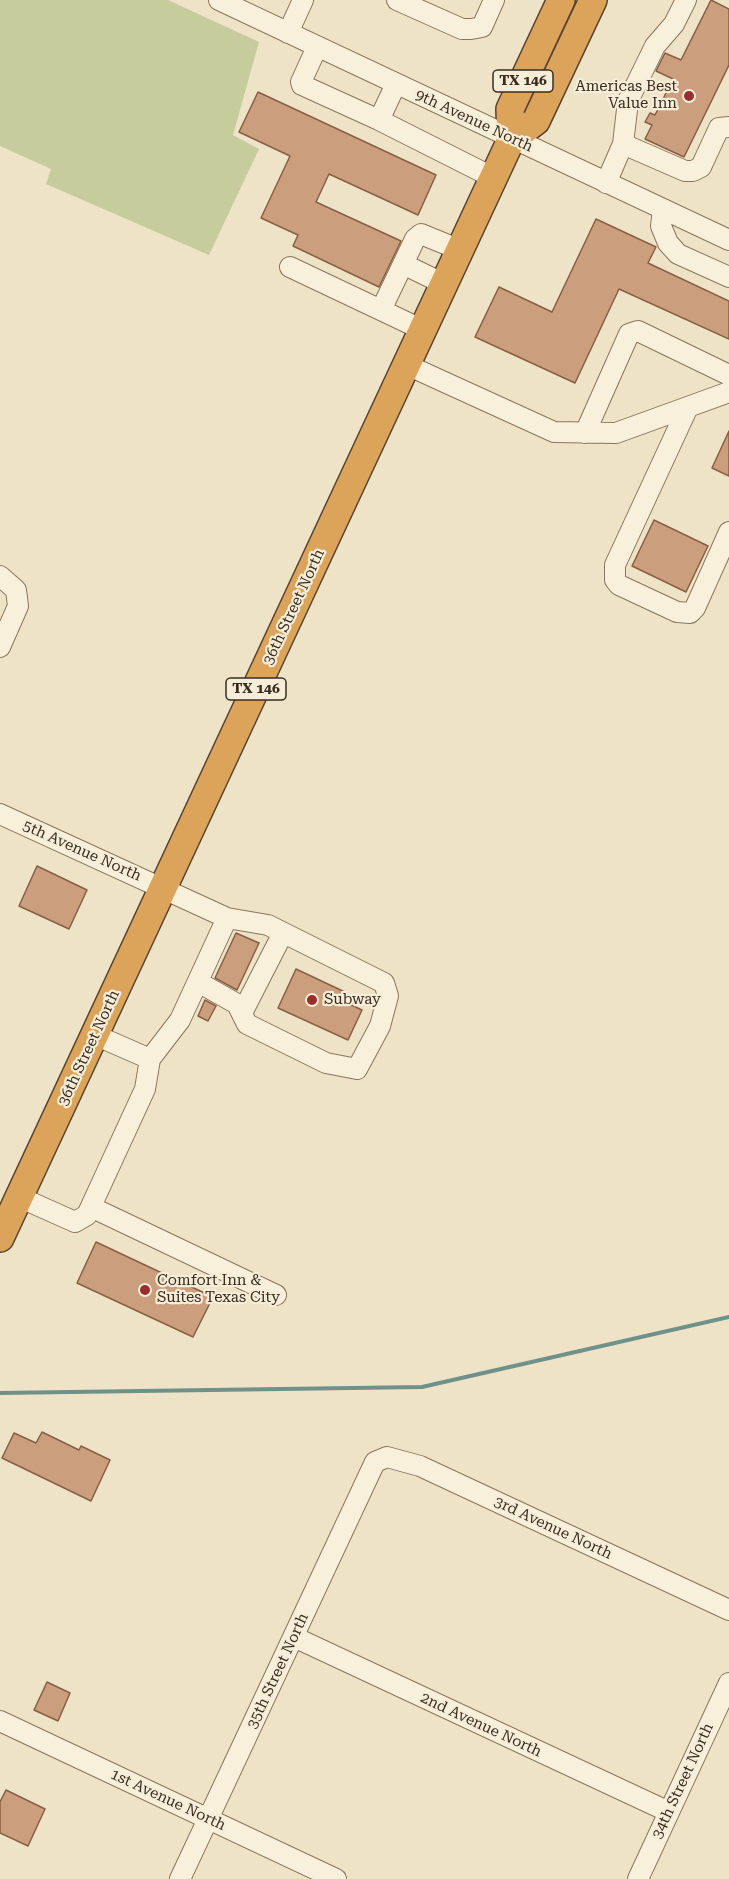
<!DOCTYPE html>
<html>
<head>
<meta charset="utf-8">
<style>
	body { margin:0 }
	canvas { display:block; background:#eee3c7 }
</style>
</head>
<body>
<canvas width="729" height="1879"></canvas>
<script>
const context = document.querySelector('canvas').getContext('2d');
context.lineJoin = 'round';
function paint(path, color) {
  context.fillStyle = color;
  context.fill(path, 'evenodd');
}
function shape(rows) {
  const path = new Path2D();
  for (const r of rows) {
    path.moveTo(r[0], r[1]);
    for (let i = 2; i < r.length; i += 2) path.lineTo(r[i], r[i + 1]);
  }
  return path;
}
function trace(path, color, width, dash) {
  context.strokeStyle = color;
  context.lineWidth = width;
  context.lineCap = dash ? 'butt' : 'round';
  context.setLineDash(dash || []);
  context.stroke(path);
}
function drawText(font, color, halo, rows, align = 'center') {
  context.font = font + ' "Roboto Serif",serif';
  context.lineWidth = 4.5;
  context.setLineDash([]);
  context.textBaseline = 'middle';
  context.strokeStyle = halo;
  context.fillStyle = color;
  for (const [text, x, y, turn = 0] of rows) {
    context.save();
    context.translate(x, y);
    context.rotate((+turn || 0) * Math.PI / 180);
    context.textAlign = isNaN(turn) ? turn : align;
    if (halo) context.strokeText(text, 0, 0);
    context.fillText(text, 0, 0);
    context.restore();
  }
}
paint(shape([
	[0,0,168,0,259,42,233,135,259,149,209,255,46,184,51,169,0,146]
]), '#c6cc9b');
trace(shape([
	[0,1393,422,1387,729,1317]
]), '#6f9189', 4);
const building = shape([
	[711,0,729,9,729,65,684,157,645,139,652,125,645,122,650,113,655,115,673,79,656,71,665,53,681,60,711,0],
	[258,92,436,175,418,215,329,174,316,202,401,241,379,287,293,246,298,235,261,218,290,156,239,132,258,92],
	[596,219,656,247,648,263,729,301,729,339,619,289,575,383,475,337,499,287,552,312,596,219],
	[729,431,729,476,712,468,729,431],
	[654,520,708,546,686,592,632,566,654,520],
	[37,866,87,890,69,929,19,906,37,866],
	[236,933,259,943,237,990,215,978,236,933],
	[296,969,347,993,343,1001,362,1010,348,1040,278,1008,296,969],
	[205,1000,216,1006,208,1021,198,1016,205,1000],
	[96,1242,213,1297,193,1337,77,1283,96,1242],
	[42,1432,79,1450,81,1446,110,1460,91,1501,2,1458,14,1433,36,1443,42,1432],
	[47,1682,70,1693,58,1721,34,1710,47,1682],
	[6,1790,45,1809,28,1846,0,1833,0,1802,6,1790]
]);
paint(building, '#cb9f7e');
trace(building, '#895f43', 1.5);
const minor = shape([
	[219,0,729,240],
	[397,0,462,29,471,29,482,27,494,0],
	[288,33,303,0],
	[317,47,301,82,302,85,379,120,396,84],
	[379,120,494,178],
	[623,144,685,171,693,171,701,167,719,128,729,127],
	[606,183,623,144,628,101,655,46,674,24,686,0],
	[663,210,661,226,668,243,678,254,729,277],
	[403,264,444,284],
	[290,267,423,330],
	[381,310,415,239,421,234,460,250],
	[407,365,554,432,616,433,729,392],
	[688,407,615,565,615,580,619,585,677,612,690,613,695,608,729,532],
	[585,433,629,334,638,331,729,375],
	[0,576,16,590,18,606,0,647],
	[0,814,227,918,180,1020,150,1059,145,1089,87,1215,75,1222,19,1197],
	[198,982,237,1004,247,1024,326,1063,357,1069,380,1026,388,996,384,983,268,925,227,918],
	[242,1013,283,933],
	[95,1035,150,1059],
	[91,1207,276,1295],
	[294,1637,669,1812],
	[0,1721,336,1879],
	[180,1879,375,1462,387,1457,420,1466,729,1610],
	[638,1879,729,1683]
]);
const highway = shape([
	[511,140,510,109,561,0],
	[0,1238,511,140,536,121,593,0]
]);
trace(minor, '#8a755c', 22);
trace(highway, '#584330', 30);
trace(minor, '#f9f0db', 20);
trace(highway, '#dba45a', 27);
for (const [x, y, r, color] of [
	[689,96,6,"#982e2d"],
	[312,1000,6,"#982e2d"],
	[145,1290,6,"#982e2d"]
]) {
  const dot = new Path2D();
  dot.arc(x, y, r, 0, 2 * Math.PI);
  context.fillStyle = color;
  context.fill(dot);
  trace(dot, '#f5edd7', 2);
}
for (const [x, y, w] of [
	[523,81,60],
	[256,689,60]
]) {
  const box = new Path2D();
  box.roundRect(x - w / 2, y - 11, w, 22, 4.5);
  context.fillStyle = '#f5edd7';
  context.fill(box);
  trace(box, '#3a2d20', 1.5);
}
drawText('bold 14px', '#3a2d20', null, [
	["TX 146",523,81],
	["TX 146",256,689]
]);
drawText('15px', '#3a2d20', '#f5edd7', [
	["Americas Best",677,87,"right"],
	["Value Inn",677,104,"right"],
	["Subway",324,1000],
	["Comfort Inn &",157,1281],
	["Suites Texas City",157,1298]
], 'left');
drawText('15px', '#3a2d20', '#f5edd7', [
	["9th Avenue North",474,121,25],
	["36th Street North",294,607,-65],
	["5th Avenue North",82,851,24],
	["36th Street North",89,1048,-65],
	["3rd Avenue North",553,1528,25],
	["35th Street North",278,1671,-65],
	["2nd Avenue North",481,1725,25],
	["34th Street North",683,1781,-65],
	["1st Avenue North",168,1800,25]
]);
</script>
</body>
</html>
